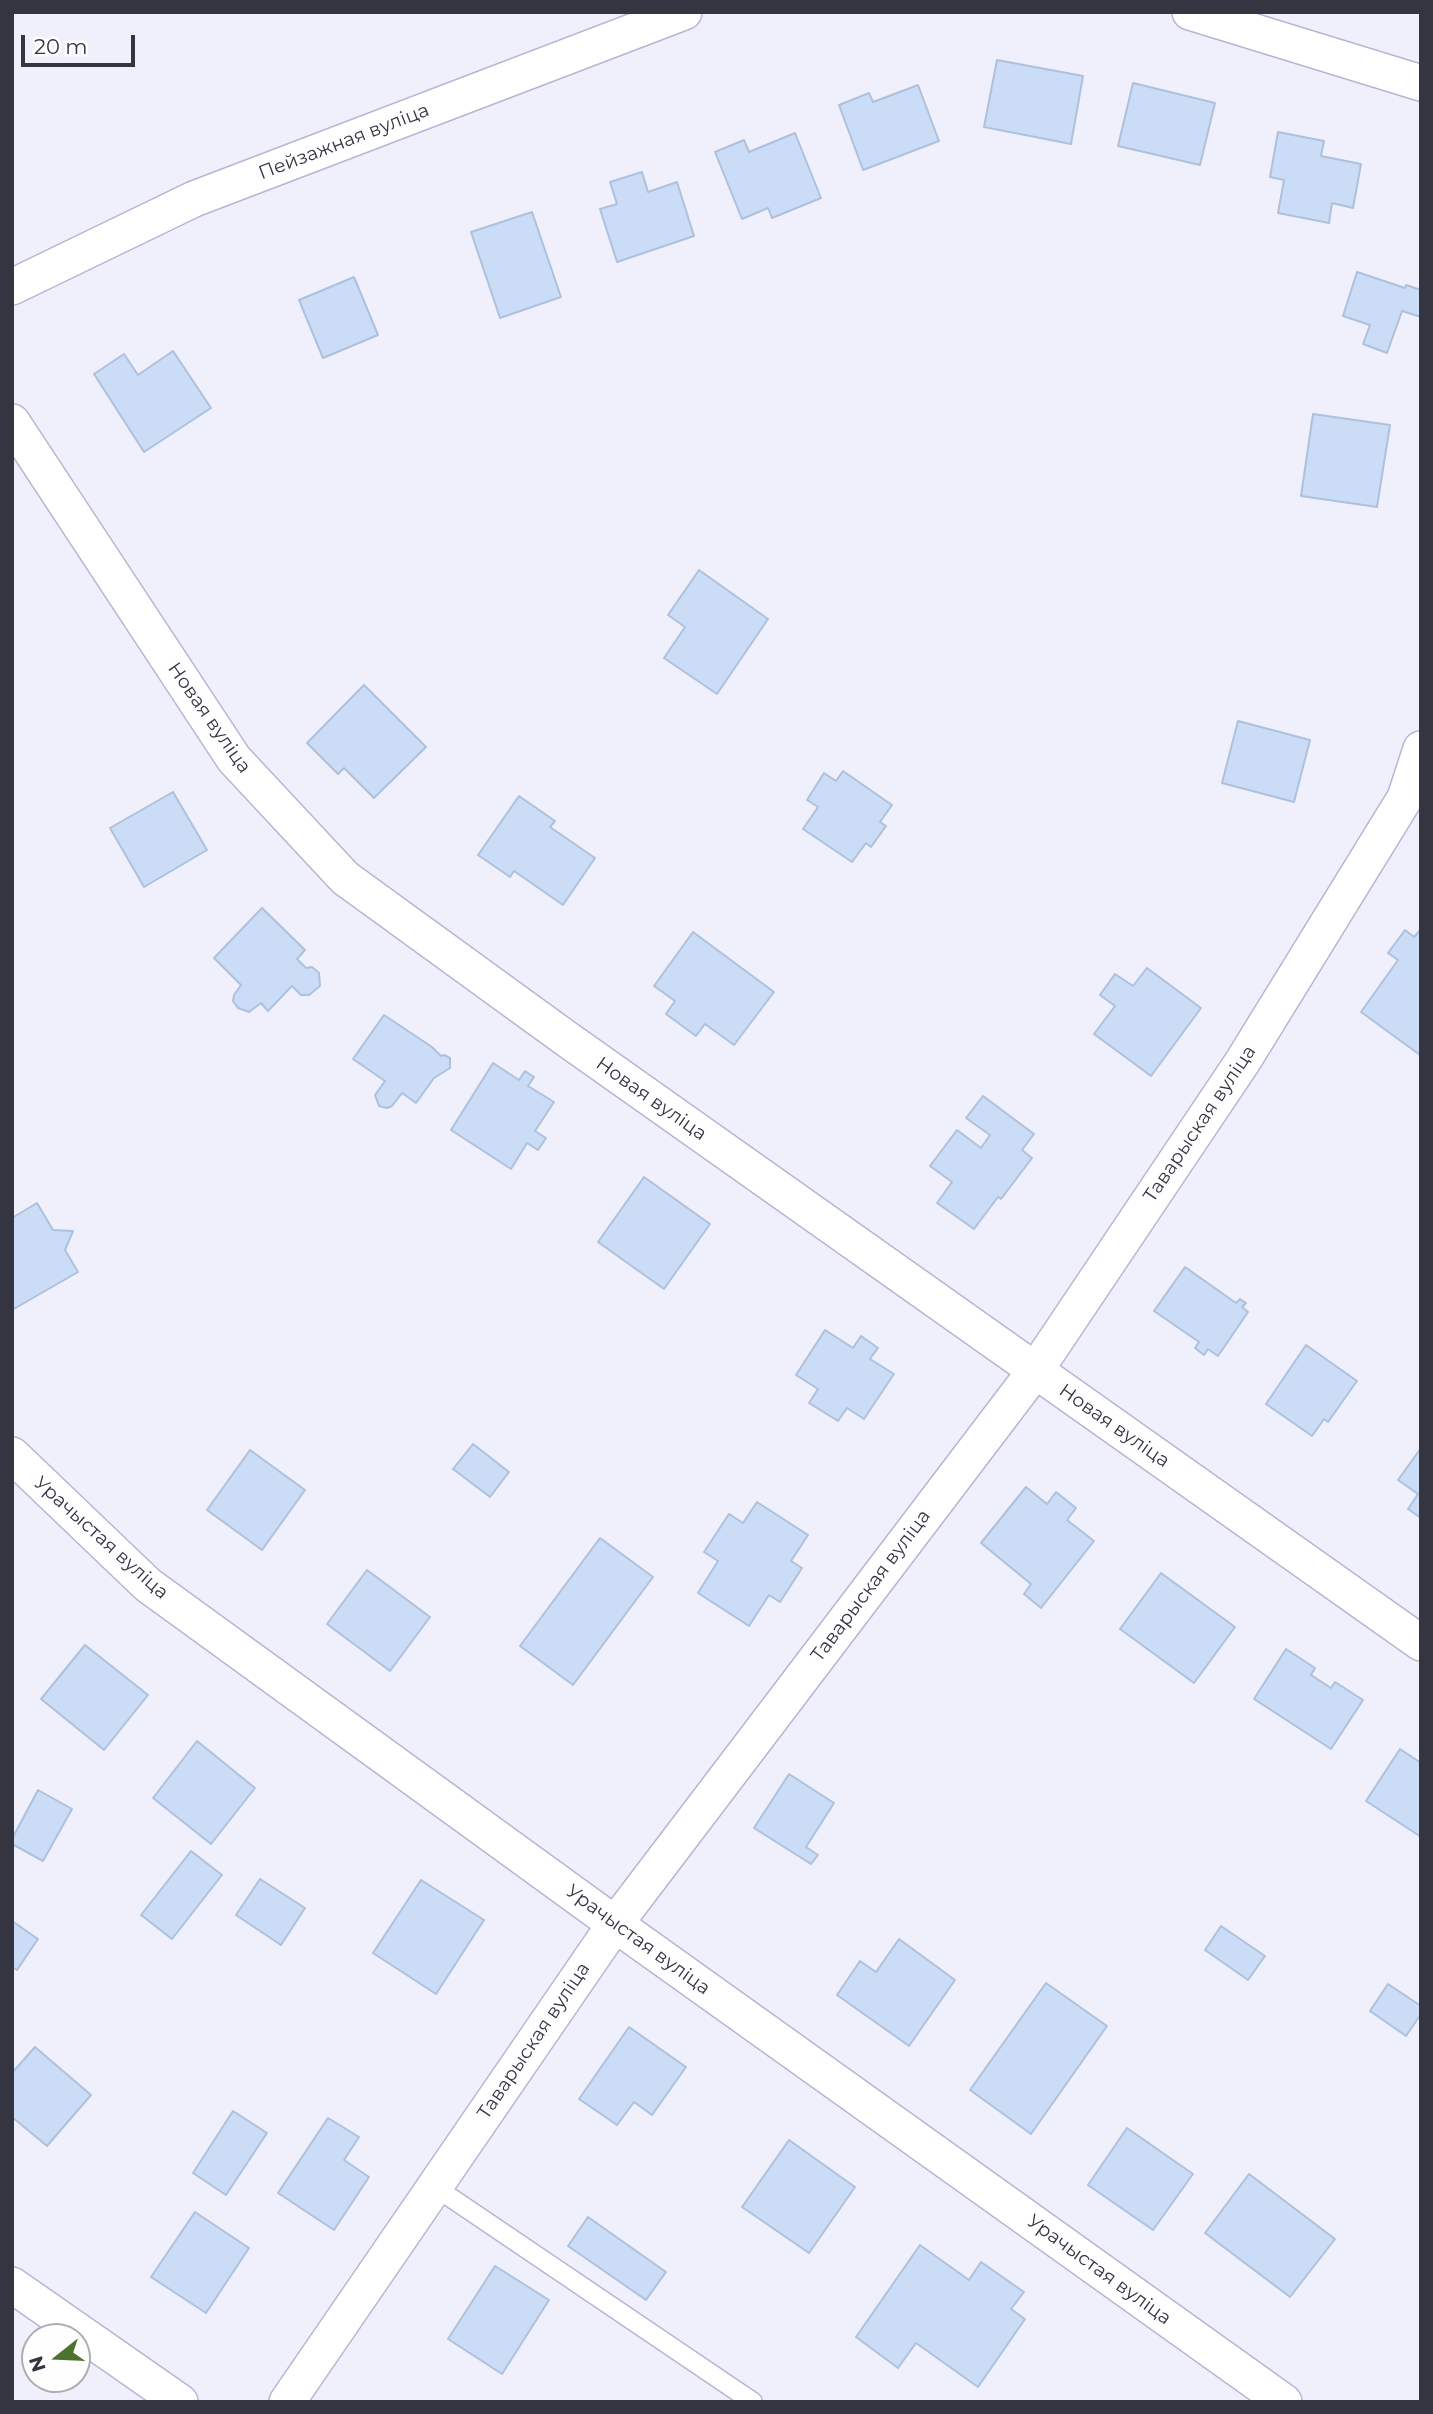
<!DOCTYPE html>
<html>
<head>
<meta charset="utf-8">
<style>
	body { margin:0 }
	#map { position:relative; width:1433px; height:2414px; overflow:hidden; background:#f0f0fd; font-family:Montserrat,sans-serif }
	canvas { display:block }
	.frame { position:absolute; inset:0; border:14px solid #353441; pointer-events:none }
	.north { position:absolute; left:21px; top:2323px; width:70px; height:70px; box-sizing:border-box; background:#fefefe; border:2px solid #aeadb2; border-radius:50%; rotate:252deg; font-size:19px; font-weight:700; line-height:28px; text-align:center; color:#353441 }
	.north::after { content:''; display:block; margin:auto; width:24px; height:32px; background:#4d722c; clip-path:polygon(50% 0,100% 100%,50% 72%,0 100%) }
	.scale { position:absolute; left:21px; top:35px; width:114px; height:32px; box-sizing:border-box; border:4px solid #353441; border-top:0; padding-left:9px; font-size:21px; line-height:24px; white-space:nowrap; color:#353441; -webkit-text-stroke:5px #fefefe; paint-order:stroke }
</style>
</head>
<body>
<div id="map">
<canvas width="1433" height="2414"></canvas>
<div class="frame"></div>
<div class="north">N</div>
<div class="scale">20 m</div>
</div>
<script>
const context = document.querySelector('canvas').getContext('2d');
context.lineJoin = 'round';
function paint(path, color) {
  context.fillStyle = color;
  context.fill(path, 'evenodd');
}
function shape(rows) {
  const path = new Path2D();
  for (const r of rows) {
    path.moveTo(r[0], r[1]);
    for (let i = 2; i < r.length; i += 2) path.lineTo(r[i], r[i + 1]);
  }
  return path;
}
function trace(path, color, width, dash) {
  context.strokeStyle = color;
  context.lineWidth = width;
  context.lineCap = dash ? 'butt' : 'round';
  context.setLineDash(dash || []);
  context.stroke(path);
}
function drawText(font, color, halo, rows, align = 'center') {
  context.font = font + ' Montserrat,sans-serif';
  context.lineWidth = 7;
  context.setLineDash([]);
  context.textBaseline = 'middle';
  context.strokeStyle = halo;
  context.fillStyle = color;
  for (const [text, x, y, turn = 0] of rows) {
    context.save();
    context.translate(x, y);
    context.rotate((+turn || 0) * Math.PI / 180);
    context.textAlign = isNaN(turn) ? turn : align;
    if (halo) context.strokeText(text, 0, 0);
    context.fillText(text, 0, 0);
    context.restore();
  }
}
const building = shape([
	[997,60,1083,76,1071,144,984,127,997,60],
	[1133,83,1215,103,1200,165,1118,146,1133,83],
	[918,85,939,141,863,170,839,105,869,93,873,102,918,85],
	[1278,132,1324,141,1321,156,1361,164,1353,208,1332,203,1329,223,1278,213,1284,180,1270,177,1278,132],
	[795,133,821,198,772,218,768,208,742,219,715,152,744,140,749,152,795,133],
	[642,172,648,192,677,182,694,236,617,262,600,209,617,204,610,182,642,172],
	[532,212,561,297,500,318,471,232,532,212],
	[1357,272,1405,288,1406,285,1421,290,1421,317,1402,311,1387,353,1363,344,1370,325,1343,316,1357,272],
	[354,277,378,335,323,358,299,300,354,277],
	[173,351,211,408,144,452,94,374,124,354,138,375,173,351],
	[1313,414,1390,425,1377,507,1301,496,1313,414],
	[699,570,768,619,717,694,664,658,685,627,668,615,699,570],
	[364,685,426,747,374,798,344,768,338,774,307,743,364,685],
	[1238,721,1310,740,1294,802,1222,783,1238,721],
	[843,771,892,805,880,822,886,826,871,847,866,843,852,862,803,829,818,807,807,800,824,773,836,781,843,771],
	[173,792,207,850,144,887,110,828,173,792],
	[519,796,555,821,550,827,595,858,563,905,514,871,510,877,478,855,519,796],
	[262,908,305,950,297,959,306,968,312,967,319,973,320,986,309,995,301,995,292,986,268,1011,261,1003,249,1012,238,1008,233,1001,234,995,241,985,214,958,262,908],
	[1421,929,1421,1054,1420,1055,1361,1012,1398,960,1388,953,1405,930,1414,937,1421,929],
	[693,932,774,992,734,1045,705,1024,696,1036,666,1014,675,1001,654,986,693,932],
	[1147,968,1201,1008,1151,1076,1094,1034,1115,1006,1100,995,1115,974,1133,986,1147,968],
	[384,1015,432,1047,441,1056,444,1055,450,1058,450,1068,434,1078,416,1103,402,1093,392,1106,387,1108,379,1106,375,1095,385,1081,353,1059,384,1015],
	[493,1063,519,1080,525,1071,534,1077,528,1086,554,1102,535,1131,546,1138,538,1150,527,1143,511,1169,451,1130,493,1063],
	[983,1096,1034,1134,1022,1150,1032,1158,1001,1199,998,1197,974,1229,937,1203,952,1182,930,1166,957,1130,981,1148,990,1135,966,1118,983,1096],
	[644,1177,710,1224,664,1289,598,1242,644,1177],
	[37,1203,53,1230,73,1231,65,1250,78,1272,12,1310,12,1218,37,1203],
	[1185,1267,1236,1303,1240,1299,1246,1303,1242,1307,1248,1312,1218,1356,1208,1349,1204,1355,1195,1348,1199,1342,1154,1311,1185,1267],
	[825,1330,853,1348,861,1336,878,1348,870,1359,894,1374,864,1419,847,1408,838,1421,809,1403,818,1389,796,1375,825,1330],
	[1306,1345,1357,1381,1328,1422,1324,1419,1312,1436,1266,1404,1306,1345],
	[473,1444,509,1472,490,1497,453,1469,473,1444],
	[1421,1448,1421,1518,1408,1509,1418,1494,1398,1480,1421,1448],
	[250,1450,305,1490,262,1550,207,1510,250,1450],
	[1026,1487,1047,1504,1056,1492,1076,1508,1067,1520,1094,1541,1041,1608,1024,1594,1031,1584,981,1543,1026,1487],
	[757,1502,808,1535,791,1561,802,1568,780,1602,769,1595,749,1626,698,1593,718,1561,704,1552,729,1514,743,1523,757,1502],
	[600,1538,653,1577,573,1685,520,1646,600,1538],
	[367,1570,430,1617,390,1671,327,1624,367,1570],
	[1161,1573,1235,1627,1194,1683,1120,1629,1161,1573],
	[85,1645,148,1695,104,1750,41,1699,85,1645],
	[1286,1649,1315,1668,1311,1675,1331,1688,1335,1682,1363,1700,1331,1749,1254,1699,1286,1649],
	[197,1741,255,1788,211,1844,153,1798,197,1741],
	[1400,1749,1421,1763,1421,1837,1366,1801,1400,1749],
	[789,1774,834,1803,806,1847,818,1855,811,1864,754,1828,789,1774],
	[38,1790,72,1809,43,1861,12,1844,12,1839,38,1790],
	[191,1851,222,1875,172,1939,141,1915,191,1851],
	[260,1879,305,1908,281,1945,236,1915,260,1879],
	[421,1880,484,1920,436,1994,373,1953,421,1880],
	[12,1921,38,1939,17,1970,12,1967,12,1921],
	[1221,1926,1265,1956,1248,1980,1205,1950,1221,1926],
	[899,1939,955,1980,909,2046,837,1995,860,1961,876,1972,899,1939],
	[1046,1983,1107,2026,1031,2134,970,2090,1046,1983],
	[1388,1984,1421,2006,1421,2014,1406,2036,1370,2011,1388,1984],
	[629,2027,686,2067,652,2115,634,2102,617,2125,579,2099,629,2027],
	[35,2047,91,2095,47,2146,12,2117,12,2073,35,2047],
	[233,2111,267,2133,226,2195,193,2173,233,2111],
	[328,2118,359,2137,344,2160,369,2177,334,2230,278,2193,328,2118],
	[1127,2128,1193,2174,1153,2230,1088,2185,1127,2128],
	[789,2140,855,2187,809,2253,742,2207,789,2140],
	[1249,2174,1335,2239,1290,2297,1205,2233,1249,2174],
	[195,2212,249,2248,206,2313,151,2277,195,2212],
	[588,2217,666,2272,646,2300,568,2246,588,2217],
	[920,2245,969,2280,981,2262,1024,2292,1011,2309,1025,2319,978,2387,916,2343,898,2368,856,2337,920,2245],
	[495,2266,549,2300,502,2374,448,2339,495,2266]
]);
paint(building, '#cadcf6');
trace(building, '#aec1dc', 2);
const lane = shape([
	[435,2187,753,2402]
]);
const street = shape([
	[1190,12,1421,83],
	[12,287,194,199,684,12],
	[12,422,234,759,345,878,564,1037,1421,1643],
	[12,1455,148,1585,615,1924,1284,2402],
	[12,2285,180,2402],
	[287,2402,615,1924,1035,1371,1243,1061,1405,798,1421,749]
]);
trace(lane, '#b7b5d4', 21);
trace(street, '#b7b5d4', 38);
trace(lane, '#fff', 18);
trace(street, '#fff', 35);
drawText('19px', '#353441', '#fefefe', [
	["Пейзажная вуліца",344,142,-21],
	["Новая вуліца",209,718,55],
	["Новая вуліца",651,1099,35],
	["Таварыская вуліца",1200,1124,-56],
	["Новая вуліца",1114,1426,35],
	["Урачыстая вуліца",101,1538,42],
	["Таварыская вуліца",871,1586,-53],
	["Урачыстая вуліца",638,1940,36],
	["Таварыская вуліца",534,2041,-56],
	["Урачыстая вуліца",1099,2270,36]
]);
</script>
</body>
</html>
